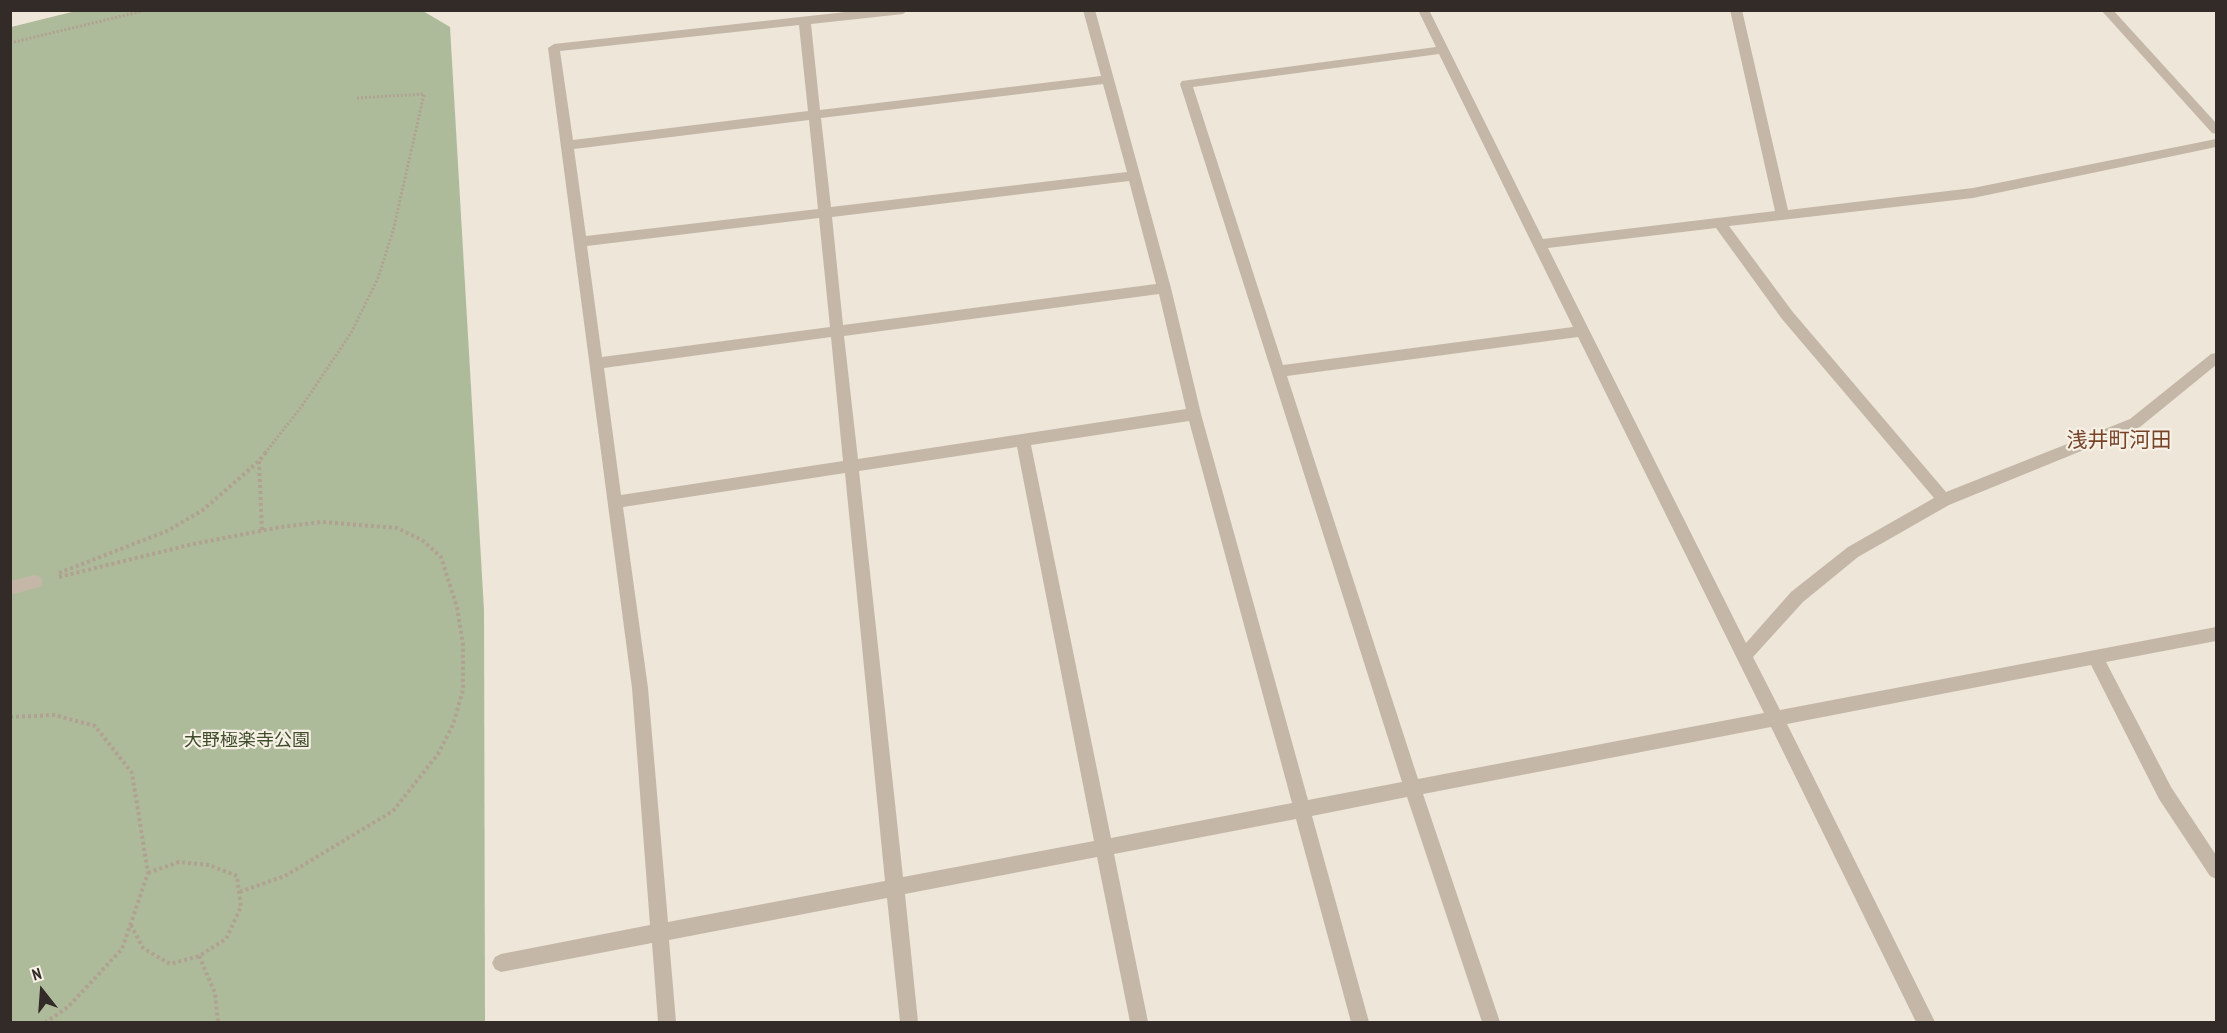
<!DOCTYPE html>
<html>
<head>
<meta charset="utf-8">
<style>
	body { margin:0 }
	#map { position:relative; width:2227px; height:1033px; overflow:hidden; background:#eee6d9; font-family:"PT Sans Narrow",sans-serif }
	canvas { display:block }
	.frame { position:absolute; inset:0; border:12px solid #322b27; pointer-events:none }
	.north { position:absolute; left:12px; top:961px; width:60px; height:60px; -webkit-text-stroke:4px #f6f0e5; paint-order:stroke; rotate:343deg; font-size:16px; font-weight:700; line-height:24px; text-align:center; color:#322b27 }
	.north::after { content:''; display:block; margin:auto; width:21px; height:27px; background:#322b27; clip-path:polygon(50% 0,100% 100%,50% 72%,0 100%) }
</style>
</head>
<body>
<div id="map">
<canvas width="2227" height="1033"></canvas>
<div class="frame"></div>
<div class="north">N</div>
</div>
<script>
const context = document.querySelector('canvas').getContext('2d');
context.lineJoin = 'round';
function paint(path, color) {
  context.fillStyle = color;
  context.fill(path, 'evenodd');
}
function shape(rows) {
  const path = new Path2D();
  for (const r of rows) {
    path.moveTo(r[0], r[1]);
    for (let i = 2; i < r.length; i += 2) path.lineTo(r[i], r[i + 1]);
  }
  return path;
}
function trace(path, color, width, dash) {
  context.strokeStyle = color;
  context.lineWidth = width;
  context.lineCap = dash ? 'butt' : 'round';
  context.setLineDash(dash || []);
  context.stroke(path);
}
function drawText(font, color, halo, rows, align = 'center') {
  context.font = font + ' "PT Sans Narrow","Noto Sans JP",sans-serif';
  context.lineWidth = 4.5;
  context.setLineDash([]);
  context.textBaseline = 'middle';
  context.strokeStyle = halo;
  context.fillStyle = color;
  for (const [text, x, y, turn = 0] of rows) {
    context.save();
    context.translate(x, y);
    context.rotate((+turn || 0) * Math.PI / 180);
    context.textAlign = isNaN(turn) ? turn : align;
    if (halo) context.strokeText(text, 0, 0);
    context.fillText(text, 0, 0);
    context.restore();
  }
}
paint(shape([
	[80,10,423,11,450,27,484,610,485,1022,11,1022,11,27]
]), '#aebb9b');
trace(shape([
	[10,43,147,10],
	[265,453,302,406,351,333,378,278,393,231,424,94,357,98]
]), '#b0a191', 3, [2, 2]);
trace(shape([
	[259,461,262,531],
	[59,573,167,531,203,510,259,461,267,451],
	[59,577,193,544,281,527,322,522,397,528,422,540,441,557,457,607,463,645,463,690,453,725,438,754,393,811,285,876,239,892],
	[10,717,54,715,95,726,132,773,148,873,122,949,68,1007,46,1022],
	[131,925,143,948,170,964,199,956,226,939,241,907,237,876,209,865,179,862,148,873],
	[199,956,215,993,218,1022]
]), '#b0a191', 4, [3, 3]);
paint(shape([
	[35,575,40,577,43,582,40,587,10,595,10,581,35,575]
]), '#c4b7a7');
paint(shape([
	[864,10,908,10,903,14,811,24,820,110,1101,76,1083,10,1095,10,1171,288,1201,414,1308,800,1402,782,1180,84,1182,81,1436,47,1418,10,1429,10,1543,239,1775,211,1730,10,1742,10,1788,210,1973,188,2216,139,2216,147,1973,198,1729,226,1792,311,1946,492,2130,419,2211,354,2216,353,2216,365,2140,427,1949,505,1858,557,1803,602,1753,657,1780,710,2216,627,2216,641,2106,662,2171,787,2216,855,2216,879,2210,876,2159,799,2091,665,1787,724,1935,1022,1916,1022,1771,727,1423,794,1500,1022,1482,1022,1407,797,1312,816,1369,1022,1351,1022,1296,819,1114,854,1148,1022,1130,1022,1097,857,905,894,918,1022,900,1022,887,898,669,940,676,1022,658,1022,652,943,501,972,495,969,492,963,495,957,501,954,650,925,632,688,548,48,554,44,864,10],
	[799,25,808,111,573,140,560,51,799,25],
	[1439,54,1573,327,1283,365,1193,87,1439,54],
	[1103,84,1127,172,831,207,821,118,1103,84],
	[809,120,818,209,586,236,574,149,809,120],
	[1129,181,1156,284,843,325,832,217,1129,181],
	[819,218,830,327,602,357,587,246,819,218],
	[1716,228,1782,319,1934,498,1848,547,1791,592,1746,643,1548,248,1716,228],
	[1159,294,1186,409,858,459,844,336,1159,294],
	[831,337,843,461,621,495,604,368,831,337],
	[1578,337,1764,713,1418,779,1287,376,1578,337],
	[1189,421,1292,803,1111,838,1031,445,1189,421],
	[1017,447,1094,841,903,877,859,471,1017,447],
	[845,473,885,881,668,922,648,688,623,507,845,473],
	[2101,10,2113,10,2216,123,2216,134,2212,133,2101,10]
]), '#c4b7a7');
drawText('18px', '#3f4d2d', '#f6f0e5', [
	["大野極楽寺公園",247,741]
]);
drawText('21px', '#774329', '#f6f0e5', [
	["浅井町河田",2119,441]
]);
</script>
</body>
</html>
